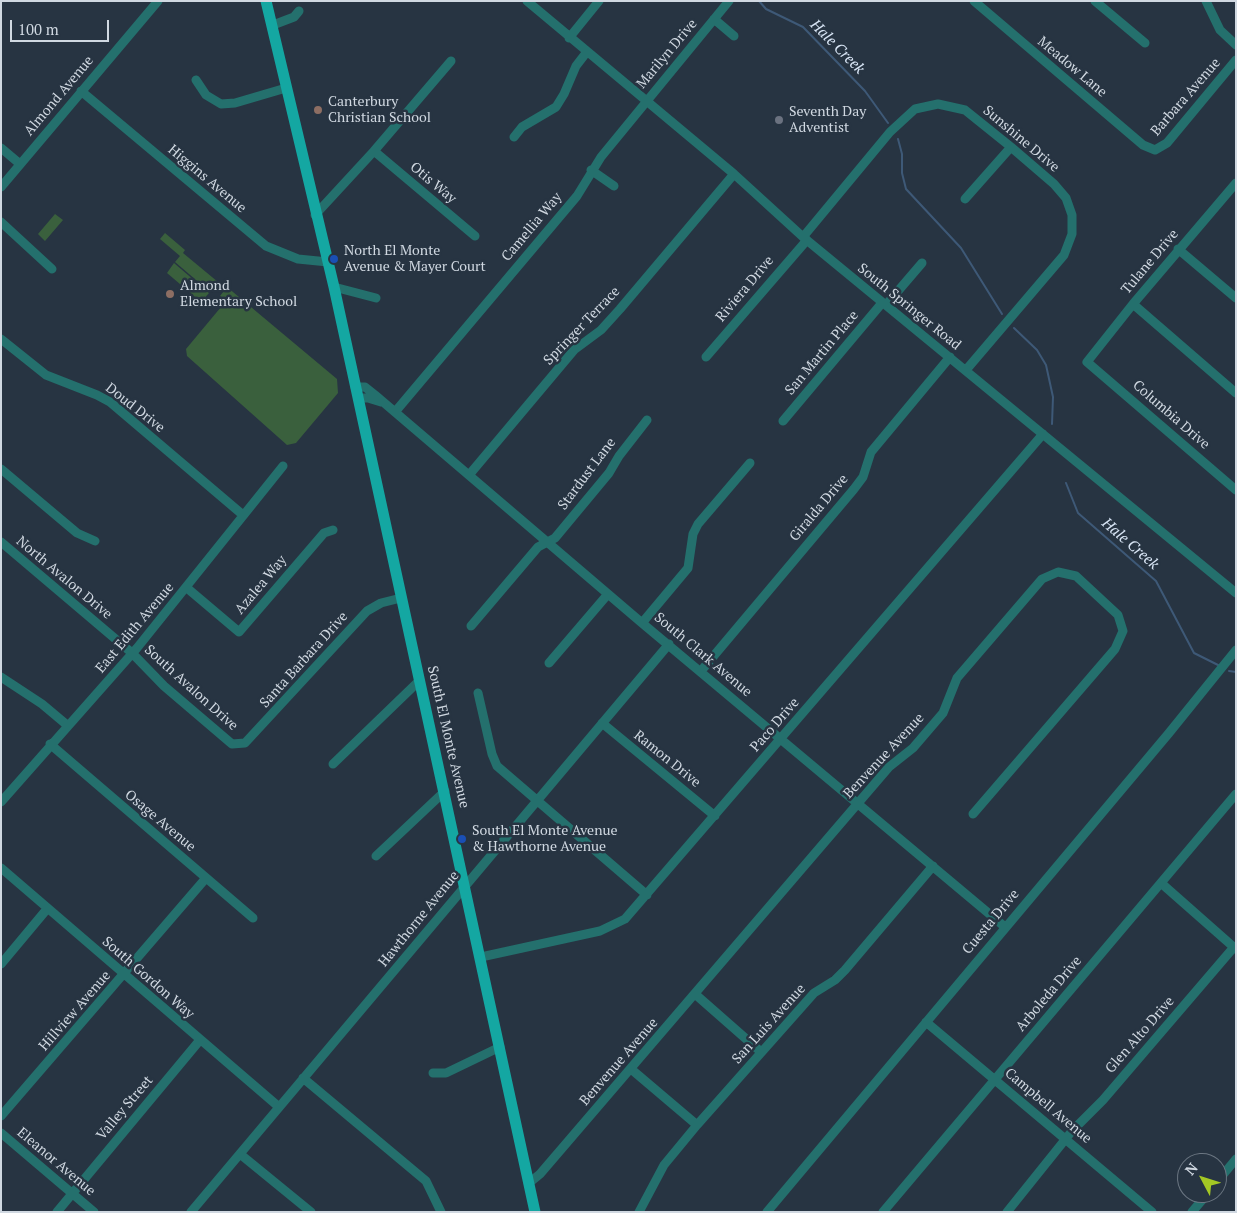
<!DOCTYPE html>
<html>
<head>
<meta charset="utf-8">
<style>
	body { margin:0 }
	#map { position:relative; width:1237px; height:1213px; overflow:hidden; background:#273442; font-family:"PT Serif",serif }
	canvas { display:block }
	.frame { position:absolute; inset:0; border:2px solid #d0d8e1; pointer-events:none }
	.north { position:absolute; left:1177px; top:1153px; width:50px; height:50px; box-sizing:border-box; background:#273442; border:1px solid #6b7682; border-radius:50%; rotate:310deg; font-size:14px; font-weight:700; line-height:20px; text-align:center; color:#d0d8e1 }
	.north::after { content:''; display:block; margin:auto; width:18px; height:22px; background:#a4c824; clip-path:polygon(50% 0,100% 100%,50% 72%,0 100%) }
	.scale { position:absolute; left:10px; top:20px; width:99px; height:22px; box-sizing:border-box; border:2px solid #d0d8e1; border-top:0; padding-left:6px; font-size:15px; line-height:18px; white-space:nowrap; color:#d0d8e1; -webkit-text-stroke:4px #273442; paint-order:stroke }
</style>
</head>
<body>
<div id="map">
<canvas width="1237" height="1213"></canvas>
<div class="frame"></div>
<div class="north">N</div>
<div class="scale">100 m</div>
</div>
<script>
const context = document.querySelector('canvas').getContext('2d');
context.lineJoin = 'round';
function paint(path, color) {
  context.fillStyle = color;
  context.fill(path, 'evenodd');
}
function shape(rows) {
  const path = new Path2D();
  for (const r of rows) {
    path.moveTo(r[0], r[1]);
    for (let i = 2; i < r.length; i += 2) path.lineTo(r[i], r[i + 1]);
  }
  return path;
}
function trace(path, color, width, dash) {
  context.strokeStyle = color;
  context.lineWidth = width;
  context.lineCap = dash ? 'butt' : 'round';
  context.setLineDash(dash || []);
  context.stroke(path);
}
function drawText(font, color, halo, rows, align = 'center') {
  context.font = font + ' "PT Serif",serif';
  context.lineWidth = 5;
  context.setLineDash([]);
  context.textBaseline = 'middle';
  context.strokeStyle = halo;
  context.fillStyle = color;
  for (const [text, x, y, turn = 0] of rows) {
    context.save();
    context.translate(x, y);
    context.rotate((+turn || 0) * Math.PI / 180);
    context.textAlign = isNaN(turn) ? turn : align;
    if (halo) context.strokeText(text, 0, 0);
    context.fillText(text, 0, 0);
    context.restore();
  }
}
paint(shape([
	[55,214,63,220,45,241,38,234],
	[165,233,185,250,183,253,218,282,210,292,175,262,180,256,160,239],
	[174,263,209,293,201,302,167,273],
	[227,287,337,379,338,393,296,443,287,445,187,356,186,349,226,301,220,296]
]), '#3a603d');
trace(shape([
	[759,1,766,9,803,27,865,91,888,123],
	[898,139,902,154,902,173,906,189,961,248,1002,314],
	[1014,328,1037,350,1046,365,1053,397,1052,424],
	[1066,483,1078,513,1156,581,1194,653,1218,665],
	[1229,671,1236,672]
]), '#3e5977', 2);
trace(shape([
	[527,1,734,174,803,237,1236,593],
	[974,1,1143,145,1155,150,1167,143,1236,60],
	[1095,1,1145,43],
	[1206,1,1220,30,1236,45],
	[714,19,734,36],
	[273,25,294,17,299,11],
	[569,38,599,1],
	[196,80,206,95,221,104,235,103,286,88],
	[81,91,266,246,298,259,328,262],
	[514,137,522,127,556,107,564,94,576,66,586,53],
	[1,148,20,164],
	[374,151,475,236],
	[591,170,614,186],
	[1236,183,1133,304,1087,362,1236,490],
	[1,187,158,1],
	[965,199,1011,147],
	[315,215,374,151,451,61],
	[1,222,52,269],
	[803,237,890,132,915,109,938,104,965,110,1011,147,1054,184,1066,198,1072,215,1072,234,1064,255,966,370],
	[1178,249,1236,298],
	[334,287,376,298],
	[1133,304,1236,393],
	[886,305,922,263],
	[1,339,46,375,97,395,110,402,243,515],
	[706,357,807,240],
	[355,387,365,387,375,395,642,623,1005,927],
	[358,398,368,398,381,402],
	[395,412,577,196,601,157,729,1],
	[783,421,882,303],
	[1,469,77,533,95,541],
	[469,475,574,350,601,330,620,309,734,174],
	[1,542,132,653,164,686,232,744,245,743,367,611,381,603,401,598],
	[187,588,239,632,324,533,333,530],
	[642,623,688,568,693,534,698,524,750,463],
	[471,626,538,547,555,538,609,473,619,456,647,420],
	[549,663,608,594],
	[701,671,854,489,863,477,871,452,950,357],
	[1,677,42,704,67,725],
	[478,693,492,754,497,766,647,895],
	[602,723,715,816],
	[50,744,253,918],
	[333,764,419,681],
	[1,802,137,648,283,466],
	[376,856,445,791],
	[1,868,279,1107],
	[1161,883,1236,949],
	[481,957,600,931,625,919,1043,434],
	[1,964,47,909],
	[695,994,761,1052],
	[926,1022,1152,1212],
	[631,1069,697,1125],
	[433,1073,446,1073,500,1047],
	[303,1078,426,1181,441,1212],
	[1,1116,206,878],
	[1,1133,94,1212],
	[240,1154,311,1212],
	[1217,1182,1236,1159],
	[529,1183,540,1174,889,767,913,748,943,713,957,678,1042,579,1058,572,1076,576,1118,615,1123,631,1115,649,973,814],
	[57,1212,200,1040],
	[191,1212,669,644],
	[639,1212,664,1165,697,1125,814,993,835,980,845,970,933,866],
	[767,1212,1169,733,1236,650],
	[883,1212,1236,794],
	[1007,1212,1072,1131,1103,1100,1234,947],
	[1192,1212,1208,1193]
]), '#24706d', 9);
trace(shape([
	[266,1,334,287,535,1212]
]), '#14a7a2', 11);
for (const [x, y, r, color] of [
	[318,110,5,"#8d6e63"],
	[779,120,5,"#6b7280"],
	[334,259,5,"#1a4fb4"],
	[170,294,5,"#8d6e63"],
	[462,839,5,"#1a4fb4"]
]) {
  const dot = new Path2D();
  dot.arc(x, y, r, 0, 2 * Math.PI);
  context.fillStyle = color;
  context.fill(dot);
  trace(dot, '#273442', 2);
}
drawText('14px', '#d0d8e1', '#273442', [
	["Marilyn Drive",667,54,-50],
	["Meadow Lane",1072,67,40],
	["Almond Avenue",59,96,-50],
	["Barbara Avenue",1186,97,-49],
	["Sunshine Drive",1021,139,40],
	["Higgins Avenue",207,179,40],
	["Otis Way",433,183,40],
	["Camellia Way",532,227,-50],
	["Tulane Drive",1150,262,-50],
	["Riviera Drive",745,289,-50],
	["South Springer Road",909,307,39],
	["Springer Terrace",582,326,-46],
	["San Martin Place",822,353,-50],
	["Doud Drive",135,408,38],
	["Columbia Drive",1171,415,41],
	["Stardust Lane",587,474,-53],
	["Giralda Drive",819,508,-50],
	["North Avalon Drive",64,578,40],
	["Azalea Way",261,585,-50],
	["East Edith Avenue",135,628,-50],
	["South Clark Avenue",703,655,40],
	["Santa Barbara Drive",304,660,-48],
	["South Avalon Drive",191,688,42],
	["Paco Drive",775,725,-49],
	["South El Monte Avenue",448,737,77],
	["Benvenue Avenue",884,756,-47],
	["Ramon Drive",667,759,39],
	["Osage Avenue",160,821,40],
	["Hawthorne Avenue",419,919,-51],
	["Cuesta Drive",991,922,-50],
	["South Gordon Way",148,978,41],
	["Arboleda Drive",1049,994,-50],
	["Hillview Avenue",75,1011,-49],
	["San Luis Avenue",769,1024,-48],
	["Glen Alto Drive",1140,1035,-49],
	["Benvenue Avenue",619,1062,-49],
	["Campbell Avenue",1048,1106,40],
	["Valley Street",125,1108,-50],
	["Eleanor Avenue",56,1162,40]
]);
drawText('14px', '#d0d8e1', '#273442', [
	["Canterbury",328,102],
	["Christian School",328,118],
	["Seventh Day",789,112],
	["Adventist",789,128],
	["North El Monte",344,251],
	["Avenue & Mayer Court",344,267],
	["Almond",180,286],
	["Elementary School",180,302],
	["South El Monte Avenue",472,831],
	["& Hawthorne Avenue",472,847]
], 'left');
drawText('italic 15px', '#d8e5f5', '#273442', [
	["Hale Creek",837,47,45],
	["Hale Creek",1130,544,41]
]);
</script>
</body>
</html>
